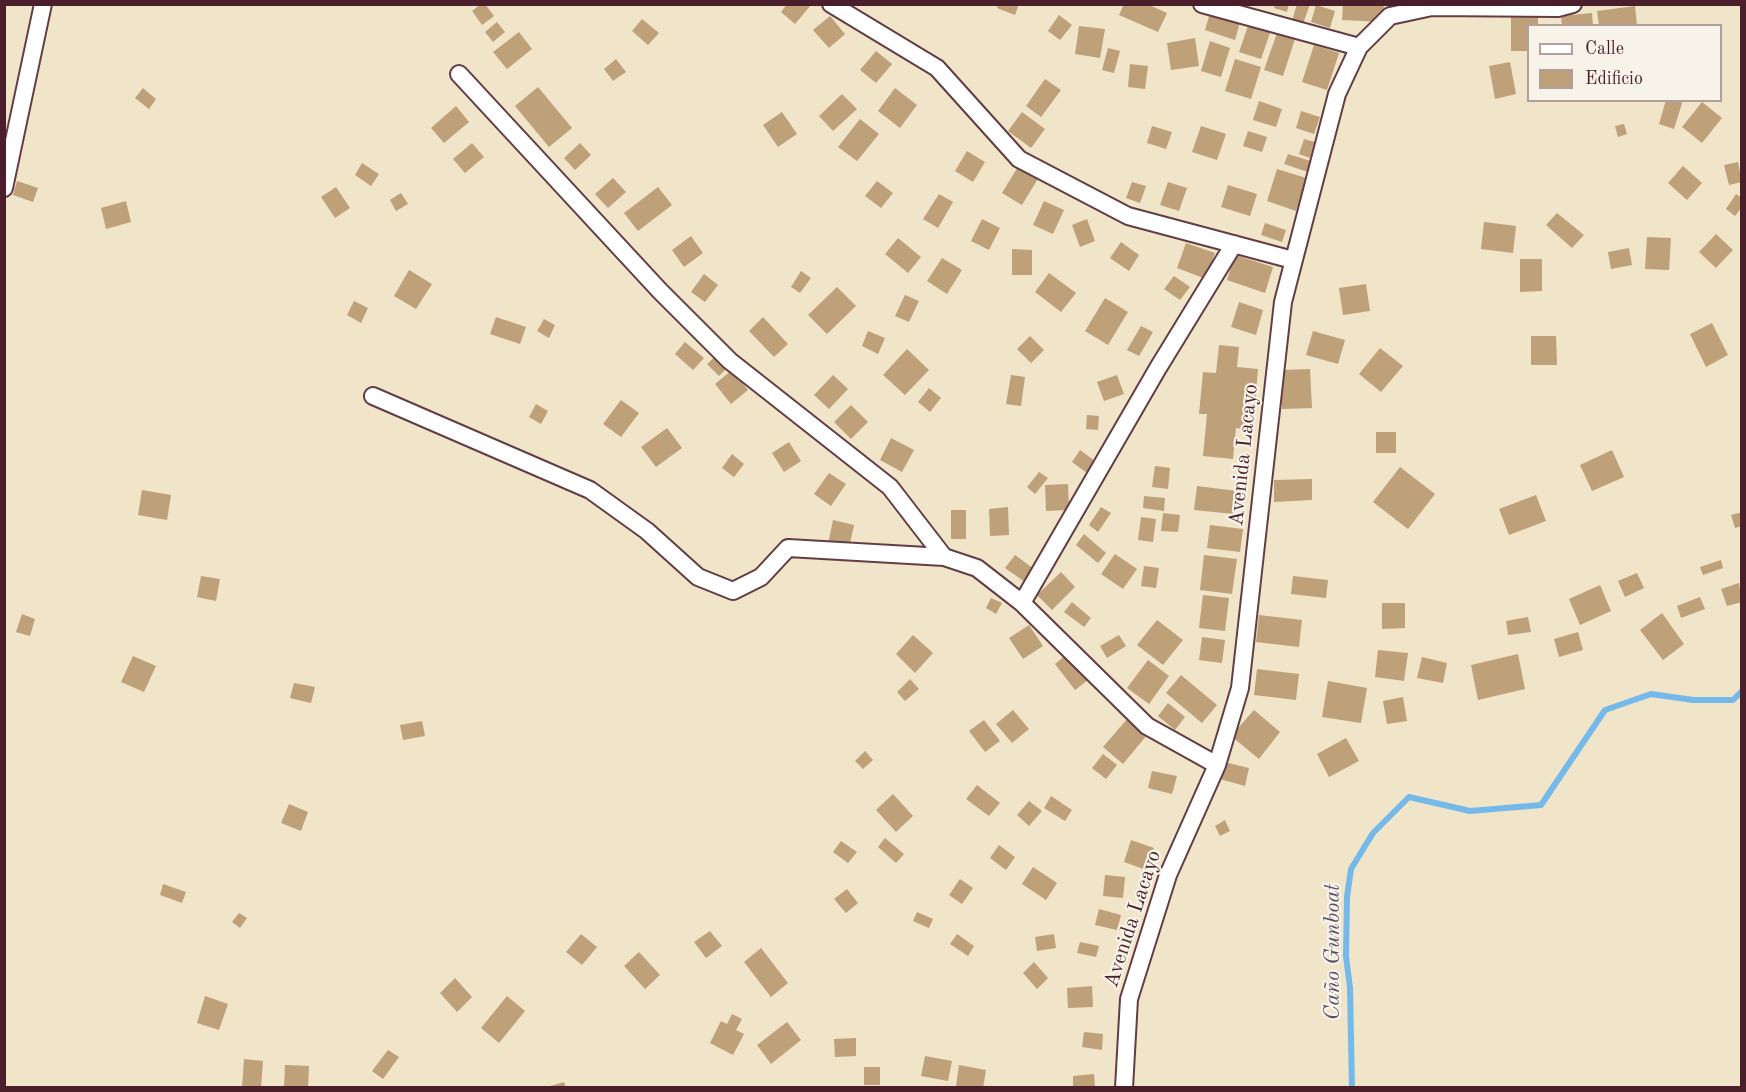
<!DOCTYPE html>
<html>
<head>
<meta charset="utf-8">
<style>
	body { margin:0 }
	#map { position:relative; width:1746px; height:1092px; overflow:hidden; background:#f0e4c9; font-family:"Old Standard TT",serif }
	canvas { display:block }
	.frame { position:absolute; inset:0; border:6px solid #4a1f2b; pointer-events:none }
	.legend { position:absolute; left:1527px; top:24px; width:195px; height:78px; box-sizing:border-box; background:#f7f3e8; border:2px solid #b29e9c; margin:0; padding:8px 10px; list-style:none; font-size:18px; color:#4a1f2b }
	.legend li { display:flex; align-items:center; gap:12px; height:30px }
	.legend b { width:30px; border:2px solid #b29e9c }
</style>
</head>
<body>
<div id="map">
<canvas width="1746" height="1092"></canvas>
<div class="frame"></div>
<ul class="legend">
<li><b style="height:8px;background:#fff"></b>Calle</li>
<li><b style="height:16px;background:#bea079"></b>Edificio</li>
</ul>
</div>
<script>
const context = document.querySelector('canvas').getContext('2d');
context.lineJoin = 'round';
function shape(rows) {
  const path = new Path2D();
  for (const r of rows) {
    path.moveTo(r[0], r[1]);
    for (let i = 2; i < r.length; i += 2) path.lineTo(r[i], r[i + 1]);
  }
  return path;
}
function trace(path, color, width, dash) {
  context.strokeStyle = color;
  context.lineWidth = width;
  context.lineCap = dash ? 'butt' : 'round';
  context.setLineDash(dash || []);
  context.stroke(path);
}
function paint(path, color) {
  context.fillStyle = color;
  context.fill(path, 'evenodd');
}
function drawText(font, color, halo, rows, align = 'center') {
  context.font = font + ' "Old Standard TT",serif';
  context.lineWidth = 4.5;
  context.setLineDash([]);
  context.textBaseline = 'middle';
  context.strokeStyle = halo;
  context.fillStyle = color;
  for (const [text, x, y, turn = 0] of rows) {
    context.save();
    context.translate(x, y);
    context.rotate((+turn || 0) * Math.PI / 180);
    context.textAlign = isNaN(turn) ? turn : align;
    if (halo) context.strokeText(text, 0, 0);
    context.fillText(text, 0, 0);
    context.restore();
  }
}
trace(shape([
	[1352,1088,1350,988,1346,956,1347,897,1351,869,1373,833,1409,797,1470,811,1541,805,1605,710,1651,694,1693,700,1733,700,1742,691]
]), '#75b9eb', 6);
paint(shape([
	[481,4,485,4,494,16,482,25,472,11],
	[787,4,810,4,811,5,795,24,781,12],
	[998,4,1019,4,1015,15,997,8],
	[1124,4,1147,4,1167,13,1158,32,1119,15],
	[1275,4,1289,4,1287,12,1274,8],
	[1297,4,1310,4,1303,24,1292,21],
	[1343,4,1384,4,1383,22,1342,20],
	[1316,5,1335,11,1330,28,1311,22],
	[1635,6,1637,26,1599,26,1597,11],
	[1210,13,1240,22,1235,40,1205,30],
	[1511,13,1538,13,1538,26,1528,26,1528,51,1511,51],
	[1592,13,1593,26,1562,26,1561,16],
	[1059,15,1072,25,1060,40,1048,31],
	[830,16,845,34,829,48,813,30],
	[642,19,659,33,648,45,632,31],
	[497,22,505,32,493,42,485,32],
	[1079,26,1105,29,1100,58,1075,54],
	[1248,26,1270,33,1261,59,1239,52],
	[519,32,532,49,507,69,493,52],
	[1277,33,1295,39,1283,76,1264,70],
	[1195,38,1199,66,1171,70,1167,43],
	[1210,41,1230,48,1221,77,1201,71],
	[1314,45,1339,53,1327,90,1302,82],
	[1108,48,1120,51,1114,73,1102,70],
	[876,51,892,64,876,83,860,70],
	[616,59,626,72,613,81,604,69],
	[1235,59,1261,67,1251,99,1225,91],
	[1510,62,1516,94,1495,99,1489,66],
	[1130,64,1148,66,1145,89,1128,87],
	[1045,79,1061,90,1041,117,1026,106],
	[538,87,572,128,549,147,515,106],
	[143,88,156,99,149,109,135,98],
	[895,88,917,105,900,128,878,111],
	[842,94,857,109,833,131,819,116],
	[1666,100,1683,100,1674,129,1659,124],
	[1259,101,1282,109,1276,127,1253,120],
	[1702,102,1722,118,1702,143,1682,127],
	[456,106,469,122,444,143,431,128],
	[1301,111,1320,117,1314,134,1296,128],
	[782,112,797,134,778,147,763,125],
	[1022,112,1045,129,1031,148,1008,131],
	[860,119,879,134,857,161,838,147],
	[1624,124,1627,134,1618,137,1615,126],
	[1152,126,1172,132,1166,149,1147,143],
	[1201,126,1226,134,1217,160,1192,152],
	[1248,131,1267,137,1262,152,1243,146],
	[1304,139,1315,142,1310,158,1299,154],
	[472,143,484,157,465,173,453,159],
	[580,143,591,155,575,170,564,158],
	[967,151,985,162,973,182,955,171],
	[1288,154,1314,162,1311,173,1284,164],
	[1738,162,1742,182,1729,185,1724,165],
	[362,163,379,174,371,186,355,175],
	[1019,165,1039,177,1022,205,1002,193],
	[1683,166,1702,183,1687,200,1668,183],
	[1277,169,1306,178,1296,211,1267,201],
	[613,178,626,192,608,208,595,194],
	[17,181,38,188,33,202,13,195],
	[877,181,893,193,881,208,865,196],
	[1132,182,1146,186,1140,203,1126,198],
	[1168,182,1187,188,1179,211,1160,205],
	[1228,185,1257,194,1250,216,1221,207],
	[336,187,350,208,335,218,321,197],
	[658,187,672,205,638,231,624,213],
	[401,193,408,204,396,211,390,200],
	[939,194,953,202,938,228,923,219],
	[1736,194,1742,198,1742,207,1735,216,1726,209],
	[126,201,131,222,106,229,101,208],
	[1044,201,1064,210,1053,234,1033,225],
	[1557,213,1584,235,1572,248,1546,225],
	[982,219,1000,228,989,250,971,241],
	[1087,219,1095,241,1080,247,1072,225],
	[1484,222,1516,226,1513,253,1481,249],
	[1265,223,1286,230,1282,242,1261,235],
	[1716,234,1733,250,1716,268,1699,252],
	[691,236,703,253,684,267,672,250],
	[1647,237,1671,238,1669,270,1645,269],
	[898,238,921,257,908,273,885,254],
	[1121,242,1139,255,1129,271,1110,258],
	[1186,243,1215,253,1206,279,1177,268],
	[1629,248,1632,265,1611,269,1608,252],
	[1012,249,1032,250,1032,275,1012,275],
	[1235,255,1273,267,1265,293,1227,280],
	[942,258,962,270,947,294,927,281],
	[1520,259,1542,259,1542,291,1520,292],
	[409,270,432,284,416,309,394,296],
	[801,271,811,278,800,293,791,287],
	[1049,273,1076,293,1061,312,1035,292],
	[704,274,718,285,705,302,691,292],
	[1174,276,1190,287,1180,300,1164,289],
	[1366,284,1370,311,1343,315,1339,288],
	[837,287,856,306,827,334,808,315],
	[905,295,919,301,909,322,895,316],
	[1105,298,1128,312,1108,345,1085,331],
	[354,301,368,308,361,323,347,315],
	[1239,302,1263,310,1256,335,1231,327],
	[496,317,526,327,520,344,490,334],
	[763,317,788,344,774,357,749,331],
	[544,319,555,325,549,338,537,331],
	[1712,323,1728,355,1706,367,1690,334],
	[1141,326,1153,332,1139,356,1127,350],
	[868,331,885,338,878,354,862,346],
	[1313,331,1345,340,1338,364,1306,355],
	[1030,336,1044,350,1031,363,1017,349],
	[1531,336,1556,336,1557,365,1531,365],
	[685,342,704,358,693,370,675,354],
	[1219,345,1239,347,1237,367,1258,369,1253,430,1236,428,1233,459,1203,456,1207,414,1199,414,1203,372,1216,373],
	[1380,348,1403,366,1381,392,1359,374],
	[907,349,929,370,905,395,883,375],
	[715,357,726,369,719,376,707,364],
	[1310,369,1312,408,1282,409,1281,370],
	[732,370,748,390,731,404,715,384],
	[833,375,848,389,829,409,814,395],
	[1011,375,1025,377,1021,406,1006,404],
	[1117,375,1124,394,1104,401,1097,382],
	[929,388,941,398,930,412,918,402],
	[621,400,639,413,621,437,603,424],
	[536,404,548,411,541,424,529,417],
	[851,405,868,422,851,439,834,422],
	[1087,415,1099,416,1098,430,1086,429],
	[667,428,682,448,656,467,641,447],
	[1376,432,1396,432,1396,453,1376,453],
	[891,438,914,450,902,472,880,460],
	[789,442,801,461,784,472,772,453],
	[1080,450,1095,461,1087,473,1072,462],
	[1612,450,1624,477,1592,491,1580,465],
	[732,454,744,464,734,477,722,468],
	[1155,466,1170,468,1168,489,1152,487],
	[1400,467,1435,494,1408,529,1373,502],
	[1039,472,1048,478,1035,494,1027,487],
	[829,473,846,484,831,506,814,494],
	[1312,479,1312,500,1274,502,1274,480],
	[1068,484,1069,510,1046,511,1045,485],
	[1197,486,1237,491,1234,514,1194,510],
	[142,490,171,495,167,520,138,515],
	[1536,495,1546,521,1509,535,1499,509],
	[1144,496,1165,498,1164,511,1143,508],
	[1008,507,1009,535,990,536,989,509],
	[1101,507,1111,513,1098,532,1089,525],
	[951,510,966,510,966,539,951,539],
	[1742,512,1742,526,1735,528,1731,515],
	[1163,513,1180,515,1178,532,1161,531],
	[1141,517,1156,519,1153,542,1138,540],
	[833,520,854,525,849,548,828,544],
	[1210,525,1243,529,1240,552,1207,548],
	[1084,534,1106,553,1098,563,1076,545],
	[1115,554,1137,569,1123,589,1101,574],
	[1015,555,1034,569,1025,582,1005,568],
	[1204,555,1237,559,1232,594,1200,590],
	[1721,560,1723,568,1703,575,1700,567],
	[1144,566,1159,568,1156,588,1141,586],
	[1061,572,1075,587,1052,610,1037,595],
	[1637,573,1644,588,1625,597,1618,581],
	[201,576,220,579,216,601,197,597],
	[1293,576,1328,580,1326,598,1291,594],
	[1739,583,1742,602,1727,606,1721,589],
	[1600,585,1611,611,1580,625,1569,599],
	[1203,595,1229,598,1225,631,1199,628],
	[1700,597,1705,609,1681,618,1677,606],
	[991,598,1002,603,996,614,986,608],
	[1072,602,1091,618,1084,627,1064,612],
	[1382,603,1405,603,1405,628,1382,629],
	[1662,613,1684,644,1663,660,1640,630],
	[22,614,35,619,30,636,16,632],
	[1259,615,1302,620,1299,647,1256,642],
	[1528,617,1531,632,1508,635,1506,621],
	[1157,620,1183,640,1163,665,1137,645],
	[1029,625,1043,646,1023,659,1009,638],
	[1578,632,1583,650,1559,657,1554,639],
	[913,635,933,653,915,673,896,654],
	[1119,635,1126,646,1107,658,1100,646],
	[1202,637,1225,640,1222,663,1199,660],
	[1378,650,1408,653,1404,681,1375,677],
	[1067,654,1088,680,1075,690,1055,664],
	[1518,654,1525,689,1478,700,1471,665],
	[133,656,156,666,144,692,121,682],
	[1422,657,1447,663,1443,683,1417,678],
	[1148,660,1169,676,1149,704,1127,688],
	[1257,669,1299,674,1296,700,1254,695],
	[1181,675,1217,705,1202,723,1166,693],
	[910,679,919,689,905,701,897,692],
	[1328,681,1367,688,1361,723,1322,717],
	[294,683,315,687,311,703,290,698],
	[1403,697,1407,721,1387,724,1383,701],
	[1168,703,1185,717,1175,730,1158,716],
	[1013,710,1029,729,1012,743,996,724],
	[1254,710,1280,732,1259,759,1231,736],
	[1128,718,1147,735,1123,764,1103,747],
	[984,720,1000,741,985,752,969,731],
	[422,721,425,736,403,740,400,725],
	[1346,738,1359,761,1329,777,1317,754],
	[865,751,873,760,863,769,855,761],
	[1103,754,1117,765,1106,779,1092,768],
	[1224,762,1249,768,1245,786,1220,779],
	[1152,771,1177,776,1172,794,1148,788],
	[977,785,1000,803,989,816,966,799],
	[893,794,913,816,896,832,876,810],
	[1051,796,1072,810,1065,821,1044,808],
	[1029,801,1042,811,1029,826,1017,815],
	[289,804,308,812,301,831,281,823],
	[1225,820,1230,831,1220,836,1215,826],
	[885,838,904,854,896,863,878,847],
	[1131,840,1154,848,1146,870,1124,862],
	[841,841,857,852,848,863,833,852],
	[999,845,1015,857,1006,870,990,858],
	[1033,867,1057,883,1046,900,1022,884],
	[1105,875,1125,877,1123,898,1103,896],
	[960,879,973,888,962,904,949,895],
	[163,884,186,892,182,903,160,895],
	[847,889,858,903,846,913,834,899],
	[1099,909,1121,915,1117,930,1095,925],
	[917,912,933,919,929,928,913,921],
	[239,913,247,918,240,928,232,922],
	[710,931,722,946,706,958,694,942],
	[581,934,597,947,582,965,566,952],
	[957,934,974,946,968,956,950,944],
	[1054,934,1056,948,1037,951,1035,937],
	[1080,942,1099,946,1096,957,1077,953],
	[761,948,788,983,771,997,744,962],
	[639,952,660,975,645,989,624,966],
	[1034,962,1048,978,1037,989,1023,973],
	[455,978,472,997,457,1012,440,993],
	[1092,986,1093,1007,1068,1008,1067,988],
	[205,996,228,1004,219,1030,197,1023],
	[507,996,525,1011,499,1043,481,1028],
	[732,1014,742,1019,736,1030,744,1034,733,1055,710,1043,721,1021,727,1024],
	[787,1022,801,1040,771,1064,757,1045],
	[1084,1032,1103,1034,1102,1050,1082,1047],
	[856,1038,856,1056,835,1057,834,1039],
	[388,1050,399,1057,383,1079,372,1071],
	[925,1056,952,1061,948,1081,921,1076],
	[244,1059,263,1061,261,1088,242,1088],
	[285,1065,309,1066,308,1088,284,1088],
	[959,1065,986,1070,983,1088,956,1086],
	[864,1067,880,1067,880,1085,864,1085],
	[1094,1074,1095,1088,1073,1088,1073,1076],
	[564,1082,566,1088,547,1088,547,1087]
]), '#bea079');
const street = shape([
	[831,4,937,68,1019,159,1128,216,1293,260],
	[1202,4,1359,47],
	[459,74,660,291,730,361,890,487,944,557],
	[4,188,43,4],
	[373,396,590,490,647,531,698,577,733,591,761,577,788,548,944,557,977,568,1022,603,1147,726,1217,765],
	[1022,603,1158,368,1234,244],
	[1124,1088,1129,999,1168,875,1217,765,1240,688,1283,302,1337,94,1359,47,1390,16,1432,7,1558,8,1573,4]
]);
trace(street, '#633d43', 20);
trace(street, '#fff', 16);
drawText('21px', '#4a1f2b', '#f7f3e8', [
	["Avenida Lacayo",1244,455,-84],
	["Avenida Lacayo",1133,919,-72]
]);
drawText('italic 22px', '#574d65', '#f7f3e8', [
	["Caño Gunboat",1333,952,-90]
]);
</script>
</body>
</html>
